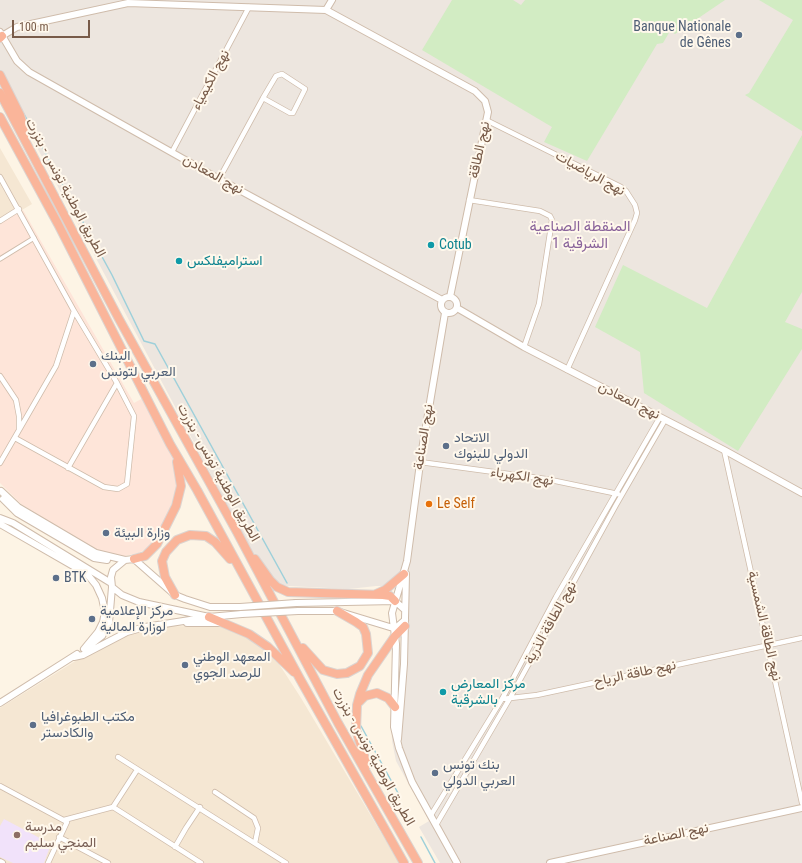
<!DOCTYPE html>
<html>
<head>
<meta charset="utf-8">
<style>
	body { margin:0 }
	#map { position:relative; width:802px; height:863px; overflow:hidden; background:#fdf4e5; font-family:"Roboto Condensed",sans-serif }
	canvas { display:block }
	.scale { position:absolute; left:12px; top:20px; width:78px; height:18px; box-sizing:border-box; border:2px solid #785b49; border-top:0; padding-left:5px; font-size:12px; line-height:14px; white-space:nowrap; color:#785b49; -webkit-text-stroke:3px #fff8ec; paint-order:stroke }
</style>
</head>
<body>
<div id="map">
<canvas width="802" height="863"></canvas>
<div class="scale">100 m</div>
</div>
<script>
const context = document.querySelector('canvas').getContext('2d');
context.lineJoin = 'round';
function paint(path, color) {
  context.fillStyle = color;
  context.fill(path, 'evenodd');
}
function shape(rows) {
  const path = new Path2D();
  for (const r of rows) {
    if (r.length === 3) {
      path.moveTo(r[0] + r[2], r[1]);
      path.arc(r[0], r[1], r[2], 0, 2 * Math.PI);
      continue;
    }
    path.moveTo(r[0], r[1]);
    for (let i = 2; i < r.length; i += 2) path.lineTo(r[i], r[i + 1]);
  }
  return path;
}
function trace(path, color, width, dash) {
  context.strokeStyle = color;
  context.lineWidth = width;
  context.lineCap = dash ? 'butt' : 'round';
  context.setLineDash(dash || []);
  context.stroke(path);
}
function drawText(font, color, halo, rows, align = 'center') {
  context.font = font + ' "Roboto Condensed",Vazirmatn,sans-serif';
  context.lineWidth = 4;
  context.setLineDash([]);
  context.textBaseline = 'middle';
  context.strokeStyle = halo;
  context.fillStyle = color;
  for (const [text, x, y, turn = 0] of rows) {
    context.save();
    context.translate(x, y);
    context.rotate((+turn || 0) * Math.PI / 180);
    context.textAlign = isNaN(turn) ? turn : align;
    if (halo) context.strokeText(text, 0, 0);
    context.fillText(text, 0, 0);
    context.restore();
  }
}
paint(shape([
	[0,148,32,204,0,223],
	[165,626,223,627,236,631,258,644,279,664,301,698,399,863,0,863,0,708,77,660,114,640,138,631]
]), '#f5e7d3');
paint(shape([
	[23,210,134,403,143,398,175,460,178,482,170,508,154,541,146,549,138,553,120,557,98,552,21,504,0,483,0,223]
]), '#fee5d9');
paint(shape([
	[0,0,802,0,802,863,440,863,419,827,429,821,396,761,392,741,391,714,402,713,409,586,376,586,349,589,270,585,0,78]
]), '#ede6df');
paint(shape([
	[4,819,51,844,44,863,13,863,0,857,0,826]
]), '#f1e2fa');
paint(shape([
	[452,0,513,0,521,5,525,0,725,0,675,34,670,31,663,43,657,44,587,161,544,142,552,127,422,50],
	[759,0,802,0,802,131,745,95,749,93,793,20],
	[802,135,802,292,785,322,802,329,802,349,738,451,644,393,640,352,595,327,623,265,707,308]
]), '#d2ecc3');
trace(shape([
	[24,114,112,275,144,341,155,344,287,583],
	[361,726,398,793],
	[421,837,435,863]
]), '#9ed0da', 1.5);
const pedestrian = shape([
	[0,259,34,238]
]);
const minor = shape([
	[486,120,621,187,626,191,635,205,637,213,635,220,567,370],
	[172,152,249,7],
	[0,177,74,311,117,383,134,416,127,484,118,489,104,487,15,438],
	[219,179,263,98,276,76,282,74,305,89,293,113,290,113,263,98],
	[469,200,540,211,550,216,552,220,539,304,524,347],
	[0,221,19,209],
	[0,376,16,400,19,416,19,429],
	[724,450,802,803],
	[420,462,546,479,618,494],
	[0,463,56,366,74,311],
	[68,468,117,383],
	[502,699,537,695,802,638],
	[118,757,286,863],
	[0,786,67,822,48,863],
	[215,792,254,818,258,828,255,843],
	[113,807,201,863],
	[431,815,502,699,556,597,660,417],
	[64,820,113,807,137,770],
	[436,825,510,698,616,505,665,420],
	[59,837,108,863],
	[175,847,186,828,200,807]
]);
const tertiary = shape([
	[326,10,332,0],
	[0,32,17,61,29,72,219,179,442,300],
	[2,36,17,27,128,3,326,10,475,91,485,101,488,112,450,297],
	[449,305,8],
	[457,308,524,347,724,450,802,493],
	[445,313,421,456,407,561,392,613,396,644,394,727,399,748,412,782,457,863],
	[1,491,18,507,96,553,125,560],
	[3,499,17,513,94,558,107,560],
	[0,518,13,523,111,583],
	[0,524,87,574,96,585,102,598,105,612,103,622,98,632,84,649],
	[296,603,395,601,405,610],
	[298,611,337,611,393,628,398,626,405,620],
	[209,617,139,602,122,595,112,587,111,577,113,570,125,560,134,559,175,595,185,599,210,607,240,607],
	[187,623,220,623],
	[88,647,102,636,109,623,112,587],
	[74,657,83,655,127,632,145,627,209,617,242,614],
	[0,703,77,654],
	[398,739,404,664,406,574],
	[0,862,2,863],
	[550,863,802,808]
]);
const motorway = shape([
	[0,38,2,36],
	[0,75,20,115,26,135],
	[0,93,119,319,237,532,338,723,418,863],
	[0,117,58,224,170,444,197,490,300,679,404,863],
	[134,559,145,556,157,544,176,506,181,486,177,462],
	[255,559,270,580,277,587,288,592,383,595,390,596,395,601],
	[376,594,385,590,404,574],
	[175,595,165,577,162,561,166,552,177,540,190,535,206,536,215,542,230,559],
	[209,617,249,634,268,647,294,672],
	[303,648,323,670,337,674,347,673,360,666,368,653,366,634,363,627,356,622,337,611],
	[359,702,365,696,377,693,388,698,395,707],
	[367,765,356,730,357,705,360,694,368,675,395,636,405,626]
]);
trace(pedestrian, '#cfbcab', 5.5);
trace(minor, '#cfbcab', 6);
trace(tertiary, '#cfbcab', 8);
trace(motorway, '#dcd4d0', 10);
trace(pedestrian, '#fff', 3.5);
trace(minor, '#fff', 4.5);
trace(tertiary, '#fff', 6);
trace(motorway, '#fab59a', 8);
const tertiaryBridge = shape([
	[240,607,296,603],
	[242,614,298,611]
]);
trace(tertiaryBridge, '#cfbcab', 8, []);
trace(tertiaryBridge, '#fff', 6);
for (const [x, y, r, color] of [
	[739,35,4,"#5c6f8a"],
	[431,245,4,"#0f9aa8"],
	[179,261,4,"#0f9aa8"],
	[93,364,4,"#5c6f8a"],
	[446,446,4,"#5c6f8a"],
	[429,504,4,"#e8710a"],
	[106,533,4,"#5c6f8a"],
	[56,578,4,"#5c6f8a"],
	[92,619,4,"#5c6f8a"],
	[185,665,4,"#5c6f8a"],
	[443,692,4,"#0f9aa8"],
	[33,725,4,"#5c6f8a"],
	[435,773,4,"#5c6f8a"],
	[17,835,4,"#8d6e63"]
]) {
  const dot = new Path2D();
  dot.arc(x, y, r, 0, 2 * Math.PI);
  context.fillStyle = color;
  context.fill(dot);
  trace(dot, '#fff8ec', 1.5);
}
drawText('14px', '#4e5e75', '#fff8ec', [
	["Banque Nationale",731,27,"right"],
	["de Gênes",731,43,"right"],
	["البنك",101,356],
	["العربي لتونس",101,372],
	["الاتحاد",454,438],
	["الدولي للبنوك",454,454],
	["وزارة البيئة",114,533],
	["BTK",64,578],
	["مركز الإعلامية",100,611],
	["لوزارة المالية",100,627],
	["المعهد الوطني",193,657],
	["للرصد الجوي",193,673],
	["مكتب الطبوغرافيا",41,717],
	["والكادستر",41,733],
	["بنك تونس",443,765],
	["العربي الدولي",443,781]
], 'left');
drawText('14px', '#785b49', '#fff8ec', [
	["نهج الكيمياء",211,80,-62],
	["نهج الطاقة",480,150,-78],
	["نهج الرياضيات",590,174,29],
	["نهج المعادن",213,175,29],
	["الطريق الوطنية تونس - بنزرت",65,188,62],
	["نهج المعادن",629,401,27],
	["نهج الصناعة",424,437,-81],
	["الطريق الوطنية تونس - بنزرت",218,473,61],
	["نهج الكهرباء",522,477,8],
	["نهج الطاقة الذرية",551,623,-61],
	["نهج الطاقة الشمسية",764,626,77],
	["نهج طاقة الرياح",635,674,-12],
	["الطريق الوطنية تونس - بنزرت",373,757,61],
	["نهج الصناعة",676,835,-12]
]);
drawText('14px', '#0d838f', '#fff8ec', [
	["Cotub",439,245],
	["استراميفلكس",187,261],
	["مركز المعارض",451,684],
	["بالشرقية",451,700]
], 'left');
drawText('14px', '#c56008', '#fff8ec', [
	["Le Self",437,504]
], 'left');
drawText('14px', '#785e54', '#fff8ec', [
	["مدرسة",25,827],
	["المنجي سليم",25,843]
], 'left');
drawText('15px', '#8a649b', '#fff8ec', [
	["المنقطة الصناعية",580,227],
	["الشرقية 1",580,244]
]);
</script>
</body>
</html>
